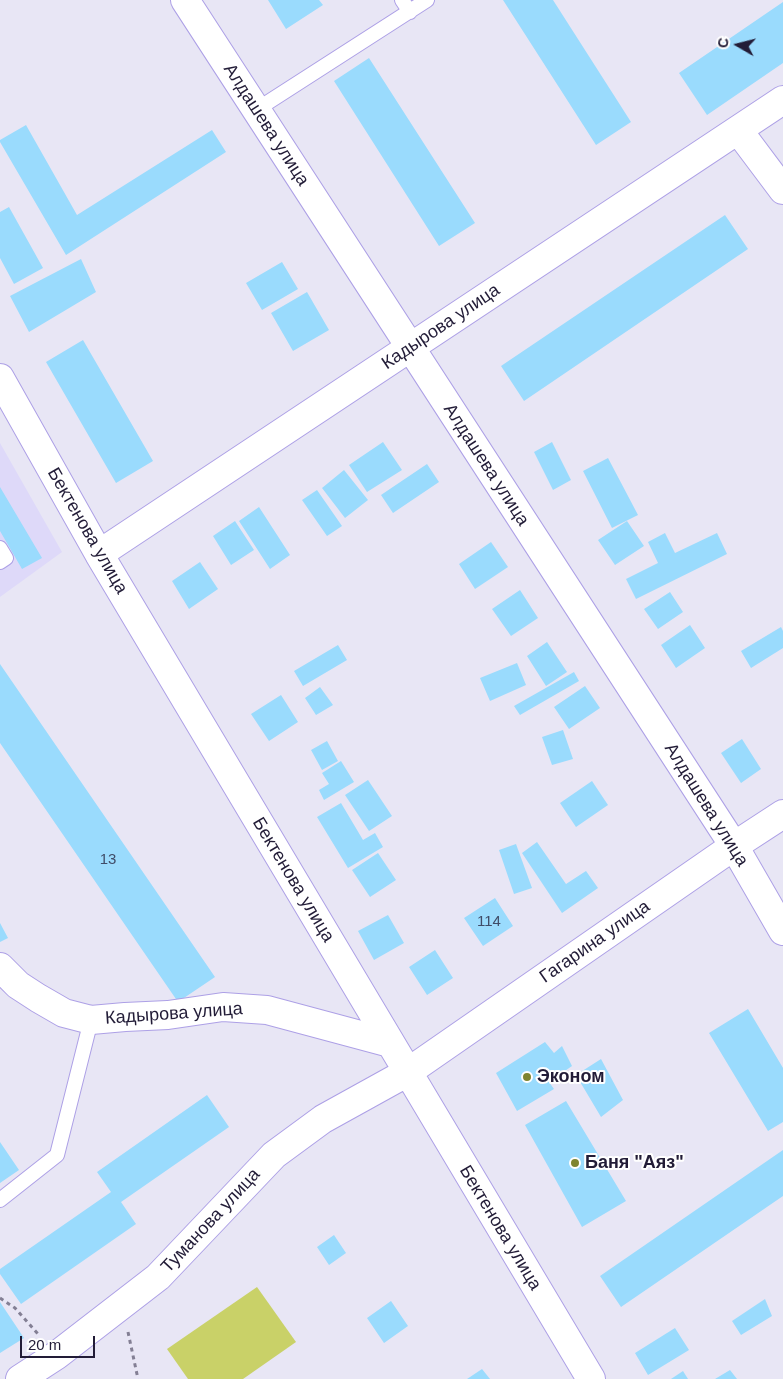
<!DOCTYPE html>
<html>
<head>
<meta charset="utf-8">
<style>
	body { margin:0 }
	#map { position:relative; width:783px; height:1379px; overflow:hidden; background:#e8e6f5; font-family:Arial,sans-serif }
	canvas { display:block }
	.north { position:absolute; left:713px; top:20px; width:50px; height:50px; -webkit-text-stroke:4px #fff; paint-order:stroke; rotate:278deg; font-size:14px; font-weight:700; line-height:20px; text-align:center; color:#221c37 }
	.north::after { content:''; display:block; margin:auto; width:18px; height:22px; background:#221c37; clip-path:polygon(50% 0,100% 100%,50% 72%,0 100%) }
	.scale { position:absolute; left:20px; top:1336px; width:75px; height:22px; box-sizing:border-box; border:2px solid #221c37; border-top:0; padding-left:6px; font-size:15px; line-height:18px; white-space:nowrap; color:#221c37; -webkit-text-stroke:4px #fff; paint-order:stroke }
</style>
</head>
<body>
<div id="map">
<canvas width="783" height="1379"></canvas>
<div class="north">С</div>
<div class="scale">20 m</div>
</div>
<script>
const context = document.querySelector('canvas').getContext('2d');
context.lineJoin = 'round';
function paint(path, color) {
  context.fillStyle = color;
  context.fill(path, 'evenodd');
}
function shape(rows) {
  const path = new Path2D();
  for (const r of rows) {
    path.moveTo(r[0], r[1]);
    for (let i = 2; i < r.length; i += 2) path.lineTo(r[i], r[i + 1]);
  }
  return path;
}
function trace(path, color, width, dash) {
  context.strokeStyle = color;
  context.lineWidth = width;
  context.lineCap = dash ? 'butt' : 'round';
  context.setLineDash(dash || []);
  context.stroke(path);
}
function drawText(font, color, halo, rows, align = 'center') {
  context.font = font + ' Arial,sans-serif';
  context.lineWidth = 4;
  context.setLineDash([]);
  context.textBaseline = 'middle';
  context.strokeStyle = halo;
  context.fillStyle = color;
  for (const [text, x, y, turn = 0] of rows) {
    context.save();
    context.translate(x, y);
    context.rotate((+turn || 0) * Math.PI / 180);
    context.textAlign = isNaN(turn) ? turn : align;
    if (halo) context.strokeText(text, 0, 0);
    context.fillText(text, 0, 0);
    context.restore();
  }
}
paint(shape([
	[0,443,62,552,0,597]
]), '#ded9f9');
paint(shape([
	[257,1287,296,1342,243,1379,188,1379,167,1349]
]), '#c9d168');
paint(shape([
	[268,0,319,0,323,5,286,29],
	[503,0,553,0,631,122,596,145],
	[783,2,783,63,707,115,679,73],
	[369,58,475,223,439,246,334,81],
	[26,125,77,215,212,130,226,152,66,255,0,142,0,140],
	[9,207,43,268,14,284,0,258,0,212],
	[725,215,748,249,524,401,501,366],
	[81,259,96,292,29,332,10,296],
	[282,262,298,289,262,310,246,283],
	[307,292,329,330,293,351,271,313],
	[83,340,153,461,116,483,46,362],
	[383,442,402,470,367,492,349,465],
	[552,442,571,480,553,490,534,452],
	[608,458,638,515,612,528,583,471],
	[427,464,439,482,393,513,381,495],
	[344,470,368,500,345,518,322,488],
	[0,487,42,558,22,569,0,531],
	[317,490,342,526,327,536,302,500],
	[259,507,290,555,270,569,239,521],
	[235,521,254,550,231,565,213,536],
	[627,521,644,546,615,565,598,540],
	[665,533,675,553,717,533,727,554,636,599,626,579,658,563,648,542],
	[491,542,508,567,475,589,459,564],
	[200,562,218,589,189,609,172,581],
	[520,590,538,618,511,636,492,609],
	[670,592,683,612,658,629,644,609],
	[690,625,705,648,676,668,661,645],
	[781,627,783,631,783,648,751,668,741,651],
	[547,642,567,672,546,686,527,656],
	[338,645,347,660,303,686,294,671],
	[517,663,526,685,490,701,480,678],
	[0,664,215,977,178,1002,0,743],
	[574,672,579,681,520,715,514,706],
	[585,686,600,708,569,729,554,707],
	[320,687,333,705,316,715,305,698],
	[281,695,298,722,269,741,251,714],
	[563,730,573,759,552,765,542,737],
	[742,739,761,769,741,783,721,753],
	[327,741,338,761,322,770,311,750],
	[341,761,354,782,324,800,319,790,329,784,322,773],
	[368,780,392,816,369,831,345,795],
	[592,781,608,805,576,827,560,803],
	[341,803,363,840,375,833,383,847,348,868,317,817],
	[537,842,566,884,586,871,598,888,562,913,522,853],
	[516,844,532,888,514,894,499,850],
	[378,853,396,880,370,897,352,870],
	[495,898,513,926,483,946,464,918],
	[388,915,404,943,374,960,358,931],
	[0,923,8,938,0,942],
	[435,950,453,978,427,995,409,967],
	[748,1009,783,1068,783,1122,768,1131,709,1033],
	[545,1042,554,1053,562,1046,572,1066,549,1082,554,1089,517,1111,496,1073],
	[601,1059,623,1100,601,1117,576,1075],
	[207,1095,229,1127,121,1202,136,1224,21,1304,0,1274,0,1269,111,1192,97,1172],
	[566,1101,626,1201,582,1227,525,1125],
	[0,1142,19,1170,0,1183],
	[783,1150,783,1196,621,1307,600,1276],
	[334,1235,346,1253,329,1265,317,1247],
	[765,1299,772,1316,741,1335,732,1321],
	[391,1301,408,1326,384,1343,367,1318],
	[0,1302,24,1338,0,1353],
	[675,1328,689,1350,648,1375,635,1353],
	[482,1369,490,1379,467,1379],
	[730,1370,737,1379,715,1379],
	[683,1371,688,1379,671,1379]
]), '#9adbfd');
const service = shape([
	[402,0,410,12],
	[256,110,427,0],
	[0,548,6,558,0,562],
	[0,1200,57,1155,91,1020]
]);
const minor = shape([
	[185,0,734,846,783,931],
	[738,130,783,190],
	[0,378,99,554,591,1379],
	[99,554,783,100],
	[0,967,18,985,38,998,64,1013,91,1020,125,1017,168,1015,223,1007,267,1010,390,1043],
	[20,1379,57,1355,158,1277,274,1155,323,1119,408,1072,734,846,783,814]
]);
trace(service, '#ada0e6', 16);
trace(minor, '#ada0e6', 30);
trace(shape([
	[0,1298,15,1308,39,1335],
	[128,1332,138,1379]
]), '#837f94', 3, [4, 4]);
trace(service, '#fff', 14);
trace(minor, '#fff', 28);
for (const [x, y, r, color] of [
	[527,1077,5,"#7f842f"],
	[575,1163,5,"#7f842f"]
]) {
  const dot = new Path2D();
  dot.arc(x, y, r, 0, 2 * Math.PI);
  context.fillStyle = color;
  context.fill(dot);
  trace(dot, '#fff', 2);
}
drawText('15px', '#404c68', null, [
	["13",108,860],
	["114",489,922]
]);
drawText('18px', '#221c37', '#fff', [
	["Алдашева улица",266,125,57],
	["Кадырова улица",441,327,-34],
	["Алдашева улица",486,465,57],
	["Бектенова улица",87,531,60],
	["Алдашева улица",706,805,58],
	["Бектенова улица",293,880,59],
	["Гагарина улица",595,942,-35],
	["Кадырова улица",174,1014,-4],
	["Туманова улица",211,1221,-47],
	["Бектенова улица",500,1228,59]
]);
drawText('bold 18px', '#221c37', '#fff', [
	["Эконом",537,1077],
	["Баня \"Аяз\"",585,1163]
], 'left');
</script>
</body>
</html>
